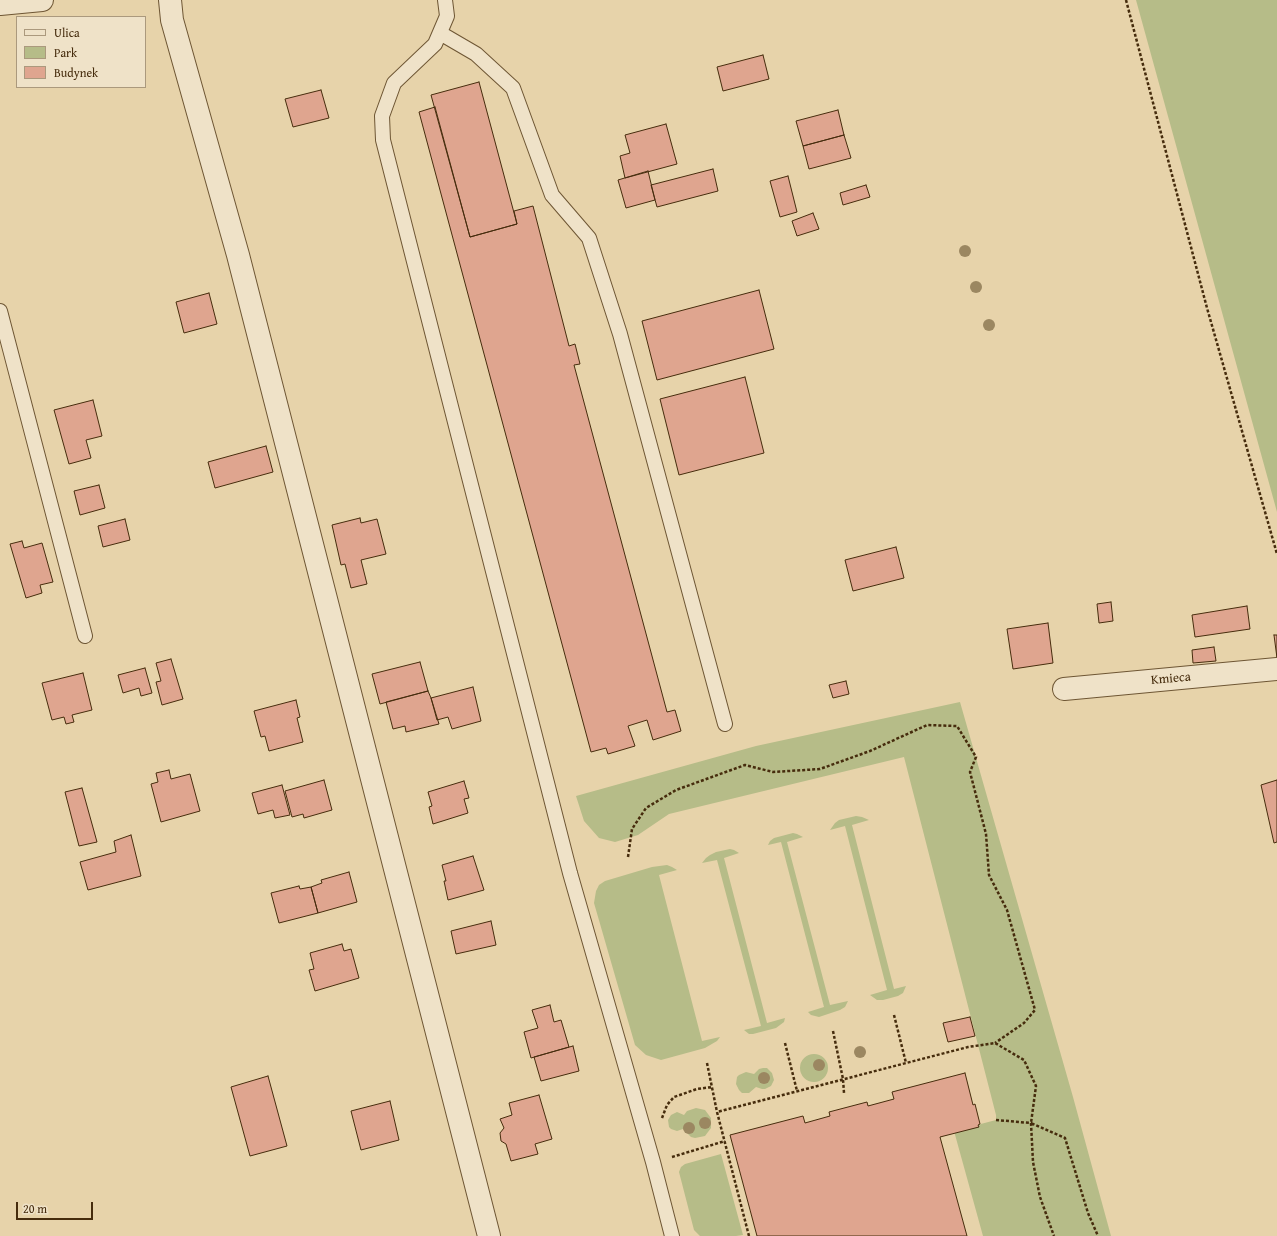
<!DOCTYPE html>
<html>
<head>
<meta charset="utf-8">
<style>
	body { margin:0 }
	#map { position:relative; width:1277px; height:1236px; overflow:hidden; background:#e7d3aa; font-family:"Gentium Book Plus",serif }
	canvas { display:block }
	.legend { position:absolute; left:16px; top:16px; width:130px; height:72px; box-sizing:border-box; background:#efe2c8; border:1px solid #ab997d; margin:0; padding:5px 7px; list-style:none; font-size:12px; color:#462c0d }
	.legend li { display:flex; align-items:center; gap:8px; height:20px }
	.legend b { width:20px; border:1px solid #ab997d }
	.scale { position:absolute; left:16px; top:1202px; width:77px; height:18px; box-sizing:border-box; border:2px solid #462c0d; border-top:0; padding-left:5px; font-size:12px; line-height:14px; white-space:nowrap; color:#462c0d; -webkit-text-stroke:3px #efe2c8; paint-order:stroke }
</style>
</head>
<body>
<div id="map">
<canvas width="1277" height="1236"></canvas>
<ul class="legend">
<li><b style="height:5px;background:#efe2c8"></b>Ulica</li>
<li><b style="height:11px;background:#b6bc88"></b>Park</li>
<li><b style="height:11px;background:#dfa58f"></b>Budynek</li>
</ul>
<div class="scale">20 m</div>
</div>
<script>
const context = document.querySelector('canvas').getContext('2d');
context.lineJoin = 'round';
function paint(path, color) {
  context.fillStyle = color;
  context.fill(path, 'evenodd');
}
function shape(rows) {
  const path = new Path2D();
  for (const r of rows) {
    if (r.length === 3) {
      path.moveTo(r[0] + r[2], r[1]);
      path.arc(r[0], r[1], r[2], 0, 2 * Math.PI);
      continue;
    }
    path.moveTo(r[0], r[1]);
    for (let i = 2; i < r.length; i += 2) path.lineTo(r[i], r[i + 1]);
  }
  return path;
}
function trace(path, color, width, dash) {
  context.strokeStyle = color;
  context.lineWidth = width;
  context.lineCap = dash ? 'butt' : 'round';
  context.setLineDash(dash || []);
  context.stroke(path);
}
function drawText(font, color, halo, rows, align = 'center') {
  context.font = font + ' "Gentium Book Plus",serif';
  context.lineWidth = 3;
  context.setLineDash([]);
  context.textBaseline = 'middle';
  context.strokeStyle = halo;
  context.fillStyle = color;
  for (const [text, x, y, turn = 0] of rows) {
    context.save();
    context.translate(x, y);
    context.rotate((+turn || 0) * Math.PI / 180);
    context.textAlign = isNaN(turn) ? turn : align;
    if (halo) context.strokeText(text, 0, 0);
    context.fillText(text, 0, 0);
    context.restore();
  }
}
paint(shape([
	[1136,0,1277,0,1277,512],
	[960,702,1073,1097,1111,1236,983,1236,954,1131,996,1120,996,1115,904,757,669,814,638,835,615,842,599,838,584,821,576,796,756,746],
	[856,816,862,817,869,820,852,825,894,989,906,986,903,993,898,996,883,1000,877,1000,870,995,887,990,845,826,830,830,835,823,839,820],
	[793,833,797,834,803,837,787,842,830,1005,848,1001,845,1007,840,1010,819,1017,811,1015,808,1012,824,1007,781,842,768,845,770,841,774,838],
	[730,849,734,850,739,853,724,858,767,1023,785,1018,784,1022,776,1028,753,1034,749,1034,744,1030,761,1026,717,860,702,863,706,858,710,855,716,852],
	[667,865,672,867,677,870,659,875,702,1041,720,1037,717,1041,705,1048,661,1060,646,1055,635,1045,594,903,596,891,599,885,605,881,652,867],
	[814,1068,14],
	[763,1068,767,1068,772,1073,774,1080,771,1086,765,1089,762,1089,756,1087,749,1093,742,1093,739,1090,736,1084,737,1077,739,1075,746,1072,754,1074,759,1069],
	[696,1108,705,1110,711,1118,711,1128,705,1136,695,1138,691,1137,683,1129,677,1131,671,1129,669,1127,668,1120,671,1115,677,1112,684,1115,687,1111],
	[721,1154,743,1235,736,1236,700,1236,694,1230,679,1172,681,1167,685,1164]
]), '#b6bc88');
const building = shape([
	[763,55,769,79,723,91,717,67,763,55],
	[479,82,517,224,470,237,431,95,479,82],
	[321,90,329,118,293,127,285,99,321,90],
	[435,107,470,237,517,224,514,211,533,206,569,346,575,344,580,364,574,365,667,712,675,710,681,731,653,740,647,720,628,726,635,746,608,754,606,748,591,752,419,112,435,107],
	[838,110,844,135,803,146,796,121,838,110],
	[666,124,677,164,625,178,620,156,630,153,625,135,666,124],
	[844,135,851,158,809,169,803,146,844,135],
	[713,169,718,191,657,207,651,185,713,169],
	[648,171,655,200,626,208,618,180,648,171],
	[788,176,797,212,780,217,770,181,788,176],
	[866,185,870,197,843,205,840,193,866,185],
	[813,213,819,229,797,236,792,221,813,213],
	[759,290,774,349,657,380,642,321,759,290],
	[209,293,217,324,184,333,176,302,209,293],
	[745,377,764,453,679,475,660,399,745,377],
	[93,400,102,436,86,440,91,458,69,464,54,410,93,400],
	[266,446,273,472,215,488,208,462,266,446],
	[99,485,105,508,80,515,74,491,99,485],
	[360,518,361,523,377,519,386,554,361,560,367,584,351,588,345,564,341,565,332,525,360,518],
	[125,519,130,540,103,547,98,526,125,519],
	[22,541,24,548,42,543,53,582,40,585,42,593,26,598,10,544,22,541],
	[896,547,904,578,853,591,845,560,896,547],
	[1111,602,1113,621,1099,623,1097,604,1111,602],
	[1247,606,1250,629,1195,637,1192,615,1247,606],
	[1048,623,1053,663,1013,669,1007,629,1048,623],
	[1274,635,1277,635,1277,658,1274,635],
	[1214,647,1216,661,1193,663,1192,650,1214,647],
	[171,659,183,699,162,705,156,682,161,681,156,663,171,659],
	[420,662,428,691,380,704,372,674,420,662],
	[145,668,152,693,141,696,139,688,123,693,118,675,145,668],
	[83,673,92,710,72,715,74,722,66,724,64,717,52,720,42,683,83,673],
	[846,681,849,694,833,698,829,685,846,681],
	[473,687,481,721,452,729,448,717,437,720,431,698,473,687],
	[428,691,431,698,439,724,406,732,405,726,393,729,386,702,428,691],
	[296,700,300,717,297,718,303,742,269,751,265,736,261,737,254,711,296,700],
	[169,770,171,779,190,774,200,811,161,822,151,784,158,782,156,773,169,770],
	[324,780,332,810,304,818,303,814,292,817,285,791,324,780],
	[1277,780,1277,842,1274,843,1261,785,1277,780],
	[464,781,469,798,464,799,468,813,433,824,429,807,432,806,428,792,464,781],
	[282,785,290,815,275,818,273,810,258,814,252,793,282,785],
	[82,788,97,842,79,846,65,792,82,788],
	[131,835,141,876,88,890,80,862,116,852,114,841,131,835],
	[473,856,484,890,448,900,444,881,446,881,442,865,473,856],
	[349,872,357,902,318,913,311,887,322,883,321,880,349,872],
	[299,886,300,889,311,887,318,913,279,923,271,893,299,886],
	[491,921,496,945,456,954,451,931,491,921],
	[342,944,344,951,351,949,359,978,315,991,309,970,314,969,310,953,342,944],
	[550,1005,554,1022,561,1020,569,1047,531,1058,524,1032,538,1028,532,1010,550,1005],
	[970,1017,975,1036,948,1042,943,1023,970,1017],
	[573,1046,579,1071,541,1081,534,1057,573,1046],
	[965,1073,973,1105,975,1104,980,1124,978,1125,979,1127,940,1137,967,1236,757,1236,730,1135,803,1116,805,1123,830,1116,829,1112,867,1102,868,1106,894,1099,892,1092,965,1073],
	[268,1076,287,1146,250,1156,231,1087,268,1076],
	[539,1095,552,1139,535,1144,538,1154,511,1161,506,1144,501,1141,500,1133,504,1128,500,1119,512,1115,509,1103,539,1095],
	[390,1101,399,1140,361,1150,351,1111,390,1101]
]);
paint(building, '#dfa58f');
trace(building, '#462c0d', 1);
const service = shape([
	[445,0,447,16,435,44,394,83,382,116,383,140,570,873,653,1162,672,1236],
	[440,33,476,54,513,88,552,195,589,238,620,334,725,724],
	[0,311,85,636]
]);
const minor = shape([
	[170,0,172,20,238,255,489,1236],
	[1064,689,1277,669]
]);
const tertiary = shape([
	[0,4,42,0]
]);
trace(service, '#6e5634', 16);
trace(minor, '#6e5634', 24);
trace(tertiary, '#6e5634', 24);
trace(shape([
	[1126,0,1207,308,1277,554],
	[628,857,632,829,646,808,676,790,745,765,773,772,820,769,870,751,927,725,957,726,976,757,970,772,986,834,989,875,1007,910,1035,1010,1024,1023,995,1043],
	[894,1015,906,1063],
	[833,1031,843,1079,844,1093],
	[785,1043,797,1091],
	[707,1063,717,1112],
	[662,1118,667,1105,674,1097,697,1089,712,1087],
	[996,1120,1031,1123,1033,1162,1040,1197,1054,1236],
	[672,1157,725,1141],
	[749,1236,717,1112,968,1047,995,1043,1024,1060,1036,1086,1031,1123,1065,1138,1088,1213,1098,1236]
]), '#462c0d', 2.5, [3, 2]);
trace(service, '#efe2c8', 14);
trace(minor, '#efe2c8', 22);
trace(tertiary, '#efe2c8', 22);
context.fillStyle = '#9b8761';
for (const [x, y] of [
	[965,251],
	[976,287],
	[989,325],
	[860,1052],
	[819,1065],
	[764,1078],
	[705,1123],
	[689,1128]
]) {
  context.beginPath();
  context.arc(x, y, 6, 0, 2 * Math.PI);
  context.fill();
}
drawText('13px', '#462c0d', '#efe2c8', [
	["Kmieca",1171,679,-5]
]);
</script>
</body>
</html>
